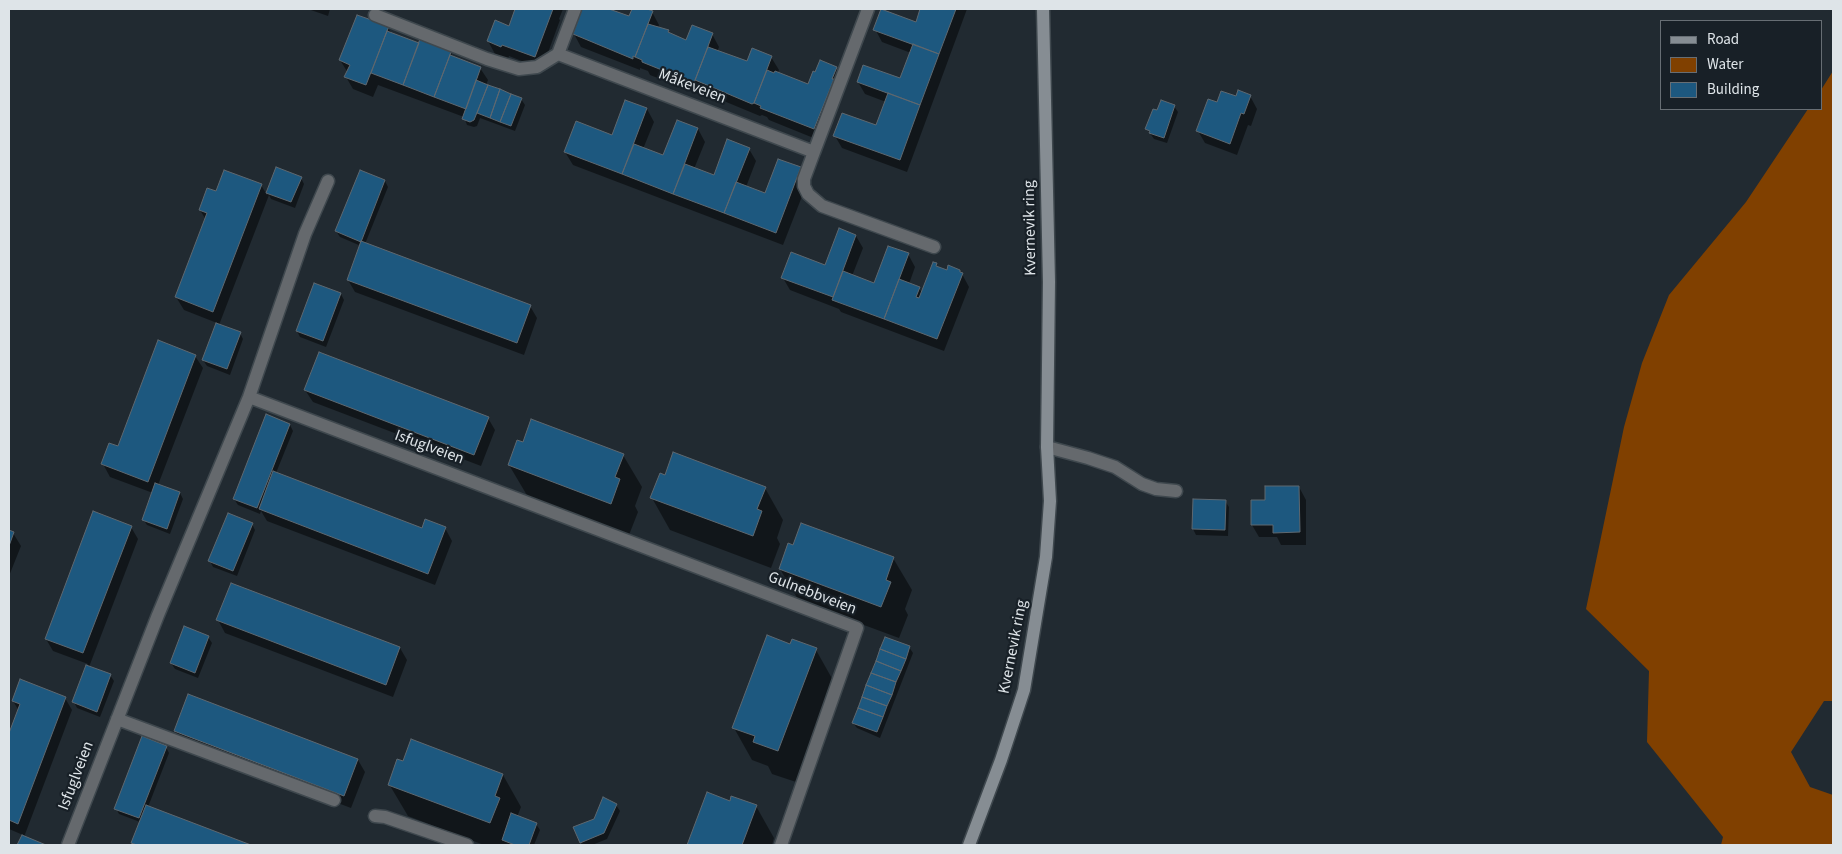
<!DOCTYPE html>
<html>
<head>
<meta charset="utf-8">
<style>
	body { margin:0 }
	#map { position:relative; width:1842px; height:854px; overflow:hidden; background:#212a31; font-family:"Source Sans 3",sans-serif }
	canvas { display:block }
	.frame { position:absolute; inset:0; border:10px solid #dee4e8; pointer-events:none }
	.legend { position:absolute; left:1660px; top:20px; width:162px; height:90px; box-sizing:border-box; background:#182027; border:1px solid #676e74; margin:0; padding:6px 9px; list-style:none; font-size:15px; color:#dee4e8 }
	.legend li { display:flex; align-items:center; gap:10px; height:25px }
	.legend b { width:25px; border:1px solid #676e74 }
</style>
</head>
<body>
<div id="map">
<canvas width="1842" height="854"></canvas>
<div class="frame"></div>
<ul class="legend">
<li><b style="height:6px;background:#868d93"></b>Road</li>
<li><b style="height:14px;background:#804000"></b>Water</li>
<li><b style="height:14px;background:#1d587f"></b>Building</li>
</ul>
</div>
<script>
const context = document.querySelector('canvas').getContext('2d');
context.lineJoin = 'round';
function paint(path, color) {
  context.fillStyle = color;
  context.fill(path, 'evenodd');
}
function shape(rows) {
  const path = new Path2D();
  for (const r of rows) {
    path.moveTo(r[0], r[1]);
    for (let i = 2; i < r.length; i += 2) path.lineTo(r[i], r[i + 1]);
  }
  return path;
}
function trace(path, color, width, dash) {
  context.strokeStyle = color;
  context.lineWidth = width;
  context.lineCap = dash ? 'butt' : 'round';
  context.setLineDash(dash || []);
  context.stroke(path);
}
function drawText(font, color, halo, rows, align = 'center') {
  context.font = font + ' "Source Sans 3",sans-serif';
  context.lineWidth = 4.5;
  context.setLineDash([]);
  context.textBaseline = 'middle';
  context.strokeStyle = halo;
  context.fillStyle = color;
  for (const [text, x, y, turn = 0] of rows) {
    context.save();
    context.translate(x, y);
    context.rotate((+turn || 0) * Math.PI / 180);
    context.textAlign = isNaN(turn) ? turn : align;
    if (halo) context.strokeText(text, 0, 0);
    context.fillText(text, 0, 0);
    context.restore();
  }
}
paint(shape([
	[1833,71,1833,701,1824,701,1791,752,1810,787,1833,795,1833,845,1721,845,1723,837,1647,742,1649,671,1586,609,1624,427,1642,363,1669,295,1746,202,1808,109,1821,109,1821,90]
]), '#804000');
paint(shape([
	[308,9,330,9,328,16],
	[517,9,563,9,559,19,560,20,542,69,509,56,508,59,495,54,488,41,510,27],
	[584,9,603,9,629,18,633,9,644,9,652,12,659,25,658,28,668,31,670,34,687,41,712,34,719,47,717,52,747,63,771,57,779,70,777,74,808,86,836,68,843,81,821,141,769,120,767,117,762,115,760,116,702,92,701,95,650,75,648,71,640,68,640,70,581,47,574,34],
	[922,9,967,9,907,172,842,148,835,136,877,127,886,102,865,94,858,82,901,80,911,53,882,42,875,29,916,23],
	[388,28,392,34,451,53,453,58,480,68,488,80,486,85,521,99,525,105,515,131,480,118,477,126,474,127,467,125,464,117,378,85,373,97,353,89,346,77,348,73,340,60],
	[1250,96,1257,109,1251,126,1248,125,1237,155,1205,143,1198,131,1217,103,1237,98],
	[626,102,647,109,654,122,643,149,664,157,677,122,698,129,705,142,694,169,714,177,749,149,756,161,746,187,766,195,800,168,808,181,783,245,573,165,565,152,613,136],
	[1174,106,1178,112,1167,143,1154,139,1147,129,1158,112],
	[277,169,301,178,304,184,295,208,271,199,269,195,219,325,240,333,243,339,230,375,207,366,203,360,217,323,184,310,176,297,206,220,200,210,217,192,261,185,267,195],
	[361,172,385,181,388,187,365,244,530,306,537,318,524,355,355,292,348,280,361,246,340,237,336,231],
	[856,236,863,248,852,276,875,285,908,254,915,267,909,284,919,288,922,293,936,264,938,268,948,271,960,271,962,274,969,287,944,351,841,312,839,309,790,290,783,278,826,267],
	[341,294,344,300,326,347,300,337,297,331],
	[195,356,203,368,158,485,180,493,183,499,170,534,147,525,143,519,153,493,110,477,103,464,119,448],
	[305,390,488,418,495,430,481,466,313,402],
	[290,425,293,431,276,473,422,529,445,528,452,541,435,585,267,521,261,511,260,514,238,505,234,499],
	[524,444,623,455,642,487,635,506,638,512,629,535,528,497,509,465],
	[666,477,765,488,783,520,777,538,780,544,771,568,670,530,652,498],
	[1299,487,1306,500,1306,545,1281,545,1277,537,1259,537,1252,525,1266,501],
	[1194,500,1225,501,1229,507,1228,536,1196,535,1193,529],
	[252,524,255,530,237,576,213,567,210,561],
	[131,527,138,539,89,667,110,675,114,681,100,717,77,708,74,702,88,664,53,651,46,639],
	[9,532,13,533,21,546,9,576],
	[893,558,912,590,905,609,908,615,899,638,799,601,780,569],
	[218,620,400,648,407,660,393,697,225,633],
	[208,637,212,643,198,678,175,669,171,663],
	[791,646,816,650,834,682,796,782,772,774,768,766,752,760,734,728],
	[909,647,913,653,880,738,857,728,853,723],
	[65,698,72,710,24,837,44,845,19,845,23,835,9,829,9,737,19,711,13,701],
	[175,731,358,760,365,772,351,808,182,744],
	[166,747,169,753,148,807,248,845,134,845,133,843,140,822,119,814,116,808],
	[503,775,521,807,517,817,536,824,540,830,534,845,484,845,408,816,389,784],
	[707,794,730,802,756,806,774,838,772,845,688,845],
	[616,805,620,811,607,839,592,845,582,845,575,828,595,820]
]), '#0007');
const building = shape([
	[515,9,553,9,535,57,502,45,501,47,487,41,495,20,509,26,515,9],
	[582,9,609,9,629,16,632,9,647,9,653,11,635,57,633,56,633,59,573,34,582,9],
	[881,9,916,22,920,9,956,9,939,54,873,30,881,9],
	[357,15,389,26,366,85,344,77,350,65,339,60,357,15],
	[648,24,669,30,668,32,686,40,692,25,713,33,694,83,642,62,642,60,635,57,648,24],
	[387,31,419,43,403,85,371,73,387,31],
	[420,39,451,52,434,97,403,85,420,39],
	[913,44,939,54,920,105,857,82,863,65,900,78,913,44],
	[708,47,747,61,752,48,772,56,754,103,752,104,695,80,708,47],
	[450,55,481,67,466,109,434,97,450,55],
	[820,60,837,67,832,79,834,79,814,129,760,108,761,106,754,103,767,70,774,73,775,71,808,84,813,71,815,72,820,60],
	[476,80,488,85,474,120,470,122,462,119,476,80],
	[488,85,500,89,490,118,477,113,488,85],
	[500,89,511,94,500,122,490,118,500,89],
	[1238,90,1251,95,1244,114,1241,113,1230,144,1196,131,1208,99,1217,102,1221,91,1236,96,1238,90],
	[888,93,920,105,900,160,833,136,842,113,876,125,888,93],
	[511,94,522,98,511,126,500,122,511,94],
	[625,100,647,108,622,174,564,152,576,121,612,135,625,100],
	[1161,100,1175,105,1164,138,1149,133,1150,131,1145,129,1153,109,1157,110,1161,100],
	[677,120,698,128,673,194,622,174,634,144,663,155,677,120],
	[727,139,750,148,724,213,673,194,685,164,714,175,727,139],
	[778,159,801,167,776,233,724,213,736,182,765,193,778,159],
	[276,167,302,177,291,202,266,193,276,167],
	[224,170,262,184,213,312,175,297,207,213,199,210,207,188,216,191,224,170],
	[360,170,385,180,361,242,335,231,360,170],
	[839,228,856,235,833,297,781,278,791,252,825,265,839,228],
	[361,241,531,305,517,343,347,280,361,241],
	[888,246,909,253,884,319,832,300,843,271,874,283,888,246],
	[933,262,937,263,936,266,947,270,948,265,960,270,960,272,963,273,937,339,884,319,899,279,920,287,916,297,919,298,933,262],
	[314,283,341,293,323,341,296,331,314,283],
	[216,323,241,332,227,369,202,360,216,323],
	[158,340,196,355,148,482,101,464,109,443,118,446,158,340],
	[319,352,489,417,474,455,304,390,319,352],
	[266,414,290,424,257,508,233,499,266,414],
	[531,419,624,454,615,477,620,479,611,504,508,465,517,440,523,442,531,419],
	[673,452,766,487,757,509,762,511,753,536,650,498,660,473,665,475,673,452],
	[273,471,422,528,425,519,446,527,428,574,259,509,273,471],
	[155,483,180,492,167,529,142,520,155,483],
	[1265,486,1299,486,1300,532,1273,533,1273,525,1251,525,1251,500,1265,500,1265,486],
	[1193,499,1226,500,1225,530,1192,529,1193,499],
	[93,511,132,526,83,653,45,639,93,511],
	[228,513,253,523,233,571,208,561,228,513],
	[801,523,894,557,886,580,891,582,881,607,779,569,788,543,793,545,801,523],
	[9,530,14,532,9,546,9,530],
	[231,583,400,647,386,685,216,620,231,583],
	[184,626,209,636,195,673,170,663,184,626],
	[767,635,790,644,792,639,817,648,778,751,753,742,755,736,732,728,767,635],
	[885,637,910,646,906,659,880,649,885,637],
	[880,649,906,659,901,671,876,661,880,649],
	[876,661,901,671,896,682,871,673,876,661],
	[86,665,111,674,97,712,72,702,86,665],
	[871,673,896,682,892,695,866,685,871,673],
	[20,679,66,697,18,824,9,820,9,733,20,704,12,701,20,679],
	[866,685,892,695,887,706,862,697,866,685],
	[188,694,358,759,344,796,174,731,188,694],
	[862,697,887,706,883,717,858,708,862,697],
	[858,708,883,717,877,732,852,723,858,708],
	[142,736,167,746,139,818,114,809,142,736],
	[411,739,503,774,495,796,500,798,490,823,388,785,397,759,403,761,411,739],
	[707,792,730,801,731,796,757,805,742,845,687,845,707,792],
	[603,797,617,804,604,833,580,843,573,827,594,819,603,797],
	[146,805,251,845,137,845,131,843,146,805],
	[511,813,537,823,529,845,515,845,502,840,511,813],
	[22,835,46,845,17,845,22,835]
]);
paint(building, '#1d587f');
trace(building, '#5e6870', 1);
const minor = shape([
	[575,9,558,54,814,152,868,9],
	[375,15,487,59,519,69,537,67,558,54],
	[814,152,804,179,804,186,808,194,822,206,934,247],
	[249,397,857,628,781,845],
	[1047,447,1088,458,1115,467,1142,484,1156,489,1176,491],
	[117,719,334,800],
	[375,816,385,817,467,845],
	[68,845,158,615,249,397,305,234,328,181]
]);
const secondary = shape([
	[969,845,1001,760,1024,690,1046,557,1050,501,1047,447,1049,282,1043,9]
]);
trace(minor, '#3f484e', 15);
trace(secondary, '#3f484e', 15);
trace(minor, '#65696d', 12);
trace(secondary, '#868d93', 12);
drawText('16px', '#dee4e8', '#182027', [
	["Måkeveien",692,87,21],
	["Kvernevik ring",1031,228,-91],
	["Isfuglveien",429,448,20],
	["Gulnebbveien",812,594,21],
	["Kvernevik ring",1014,647,-79],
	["Isfuglveien",77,776,-69]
]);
</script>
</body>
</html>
